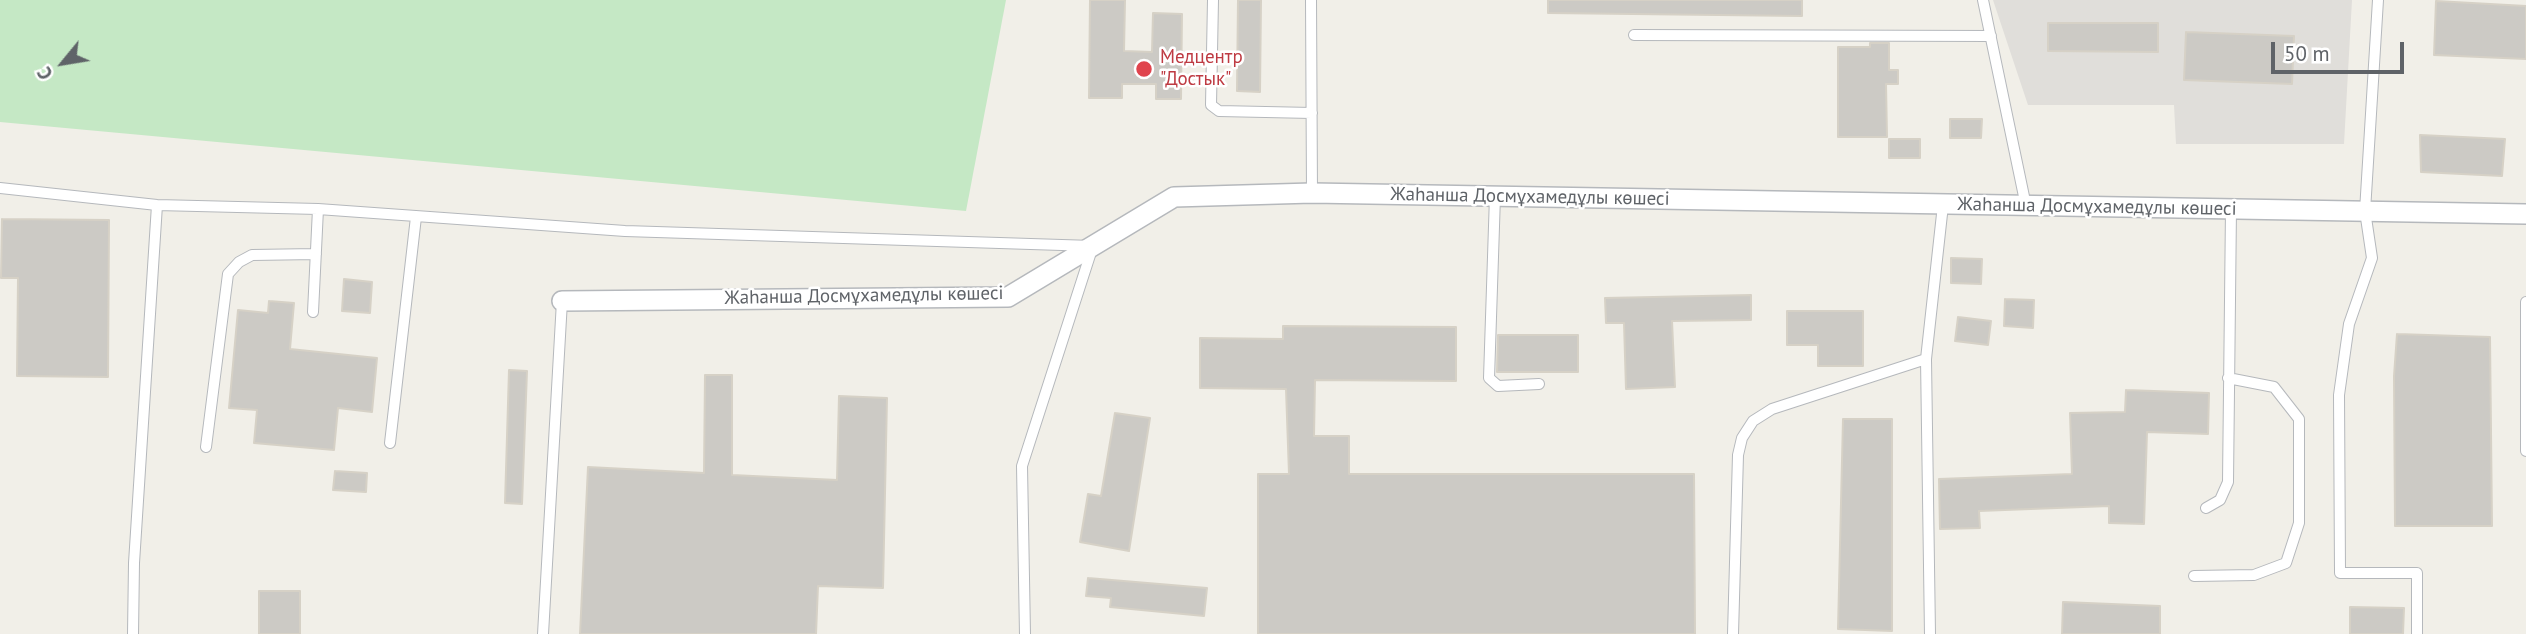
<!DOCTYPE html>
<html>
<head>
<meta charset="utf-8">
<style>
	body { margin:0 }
	#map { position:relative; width:2526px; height:634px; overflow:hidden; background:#f1efe8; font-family:"PT Sans",sans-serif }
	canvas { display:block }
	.north { position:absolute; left:28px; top:28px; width:70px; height:70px; -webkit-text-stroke:5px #fff; paint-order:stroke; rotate:240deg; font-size:19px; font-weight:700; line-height:28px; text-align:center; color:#5f6368 }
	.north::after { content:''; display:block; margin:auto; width:24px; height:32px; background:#5f6368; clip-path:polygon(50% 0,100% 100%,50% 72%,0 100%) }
	.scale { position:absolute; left:2271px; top:42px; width:133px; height:32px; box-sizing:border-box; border:4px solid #5f6368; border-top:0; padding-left:9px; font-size:21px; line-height:24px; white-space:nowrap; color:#5f6368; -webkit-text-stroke:5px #fff; paint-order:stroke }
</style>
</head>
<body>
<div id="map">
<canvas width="2526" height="634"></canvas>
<div class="north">С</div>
<div class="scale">50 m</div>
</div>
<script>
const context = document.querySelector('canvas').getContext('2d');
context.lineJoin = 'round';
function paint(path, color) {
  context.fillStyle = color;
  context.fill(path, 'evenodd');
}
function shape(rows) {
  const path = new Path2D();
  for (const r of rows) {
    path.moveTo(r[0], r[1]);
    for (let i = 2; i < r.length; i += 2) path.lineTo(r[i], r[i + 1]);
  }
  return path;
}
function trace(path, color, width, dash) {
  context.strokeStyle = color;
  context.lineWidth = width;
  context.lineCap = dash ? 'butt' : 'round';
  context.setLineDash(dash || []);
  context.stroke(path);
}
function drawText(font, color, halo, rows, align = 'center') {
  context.font = font + ' "PT Sans",sans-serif';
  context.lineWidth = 5;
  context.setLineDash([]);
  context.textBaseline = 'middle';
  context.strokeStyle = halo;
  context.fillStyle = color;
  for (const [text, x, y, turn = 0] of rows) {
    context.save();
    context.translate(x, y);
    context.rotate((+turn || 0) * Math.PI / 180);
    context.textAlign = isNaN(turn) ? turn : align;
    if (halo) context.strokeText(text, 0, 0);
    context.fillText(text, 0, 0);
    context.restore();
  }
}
paint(shape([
	[1993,0,2352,0,2344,144,2176,144,2174,105,2028,105]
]), '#e0deda');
paint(shape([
	[0,0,1006,0,966,211,0,122]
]), '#c5e8c5');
const building = shape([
	[1090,0,1125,0,1124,51,1152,52,1153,13,1182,14,1181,99,1156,99,1156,84,1122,84,1122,98,1089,98,1090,0],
	[1238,0,1261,0,1260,92,1237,91,1238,0],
	[1548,0,1802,0,1802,16,1548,13,1548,0],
	[2436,1,2526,6,2526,59,2434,55,2436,1],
	[2048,23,2158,23,2158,52,2048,51,2048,23],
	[2186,32,2294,36,2292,84,2184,80,2186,32],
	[1870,43,1889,43,1889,70,1898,70,1898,84,1886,84,1887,137,1838,137,1838,47,1870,47,1870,43],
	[1950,119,1982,119,1981,138,1950,138,1950,119],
	[2420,135,2505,139,2502,176,2421,172,2420,135],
	[1889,139,1920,139,1920,158,1889,158,1889,139],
	[2,219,109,220,108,377,17,376,18,278,1,278,2,219],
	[1951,258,1982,259,1981,284,1951,283,1951,258],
	[344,279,372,282,370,313,342,311,344,279],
	[1751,295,1751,320,1672,321,1675,387,1626,389,1624,323,1606,323,1605,298,1751,295],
	[2005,299,2034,300,2033,328,2004,326,2005,299],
	[269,301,294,303,290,349,377,358,372,412,338,408,334,450,254,443,257,410,229,408,238,310,268,313,269,301],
	[1787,311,1863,311,1863,366,1818,366,1818,345,1787,345,1787,311],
	[1958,317,1991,321,1988,345,1955,341,1958,317],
	[1283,326,1456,327,1456,381,1315,380,1314,436,1349,436,1349,474,1694,474,1695,634,1258,634,1258,474,1289,474,1286,389,1200,388,1200,338,1283,339,1283,326],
	[2397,334,2490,337,2492,526,2395,526,2394,376,2397,334],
	[1498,335,1578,335,1578,372,1497,372,1498,335],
	[509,370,527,371,522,504,505,503,509,370],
	[705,375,732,375,732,475,837,480,839,396,887,398,883,588,818,586,816,634,580,634,588,467,704,473,705,375],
	[2126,390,2209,393,2208,434,2147,432,2144,524,2109,523,2109,506,1979,511,1980,528,1940,529,1939,479,2072,474,2070,413,2125,412,2126,390],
	[1115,413,1150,418,1129,551,1080,542,1088,494,1101,496,1115,413],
	[1843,419,1892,419,1892,631,1838,629,1843,419],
	[335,471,367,473,366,492,333,490,335,471],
	[1088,578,1207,588,1204,616,1110,607,1111,598,1086,596,1088,578],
	[259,591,300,591,300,634,259,634,259,591],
	[2063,602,2160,606,2160,634,2062,634,2063,602],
	[2350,607,2404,608,2403,634,2350,634,2350,607]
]);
paint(building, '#cccac5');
trace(building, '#d6d1c6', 2);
const service = shape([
	[1213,0,1211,105,1219,111,1312,113],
	[1311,0,1312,193],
	[1983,0,2026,206],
	[2378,0,2365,211,2372,258,2349,324,2339,395,2340,573,2417,573,2417,634],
	[1634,35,1991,36],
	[0,188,157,205,318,209,625,231,1093,246,1022,466,1025,634],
	[1495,196,1489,378,1498,386,1539,384],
	[2526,302,2526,451],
	[313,312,318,209],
	[390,443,416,217],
	[206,447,228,274,239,262,252,255,316,254],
	[2206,508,2220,500,2228,482,2231,209],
	[2194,576,2254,575,2286,563,2299,523,2299,419,2274,387,2228,378],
	[133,634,134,563,157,205],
	[543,634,562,301],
	[1733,634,1738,455,1742,438,1753,421,1772,409,1926,359],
	[1930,634,1926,359,1943,205]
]);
const minor = shape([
	[562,301,1008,297,1174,197,1312,193,2526,214]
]);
trace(service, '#b5b8bc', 12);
trace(minor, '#b5b8bc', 22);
trace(service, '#fff', 10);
trace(minor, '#fff', 19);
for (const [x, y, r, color] of [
	[1144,69,9,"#e0444e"]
]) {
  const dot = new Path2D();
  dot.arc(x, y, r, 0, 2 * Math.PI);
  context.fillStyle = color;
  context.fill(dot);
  trace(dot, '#fff', 2.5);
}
drawText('19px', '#be3a42', '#fff', [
	["Медцентр",1160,58],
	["\"Достык\"",1160,80]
], 'left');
drawText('19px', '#5f6368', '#fff', [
	["Жаһанша Досмұхамедұлы көшесі",1530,197,1],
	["Жаһанша Досмұхамедұлы көшесі",2097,207,1],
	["Жаһанша Досмұхамедұлы көшесі",864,296,-1]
]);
</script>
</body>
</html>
